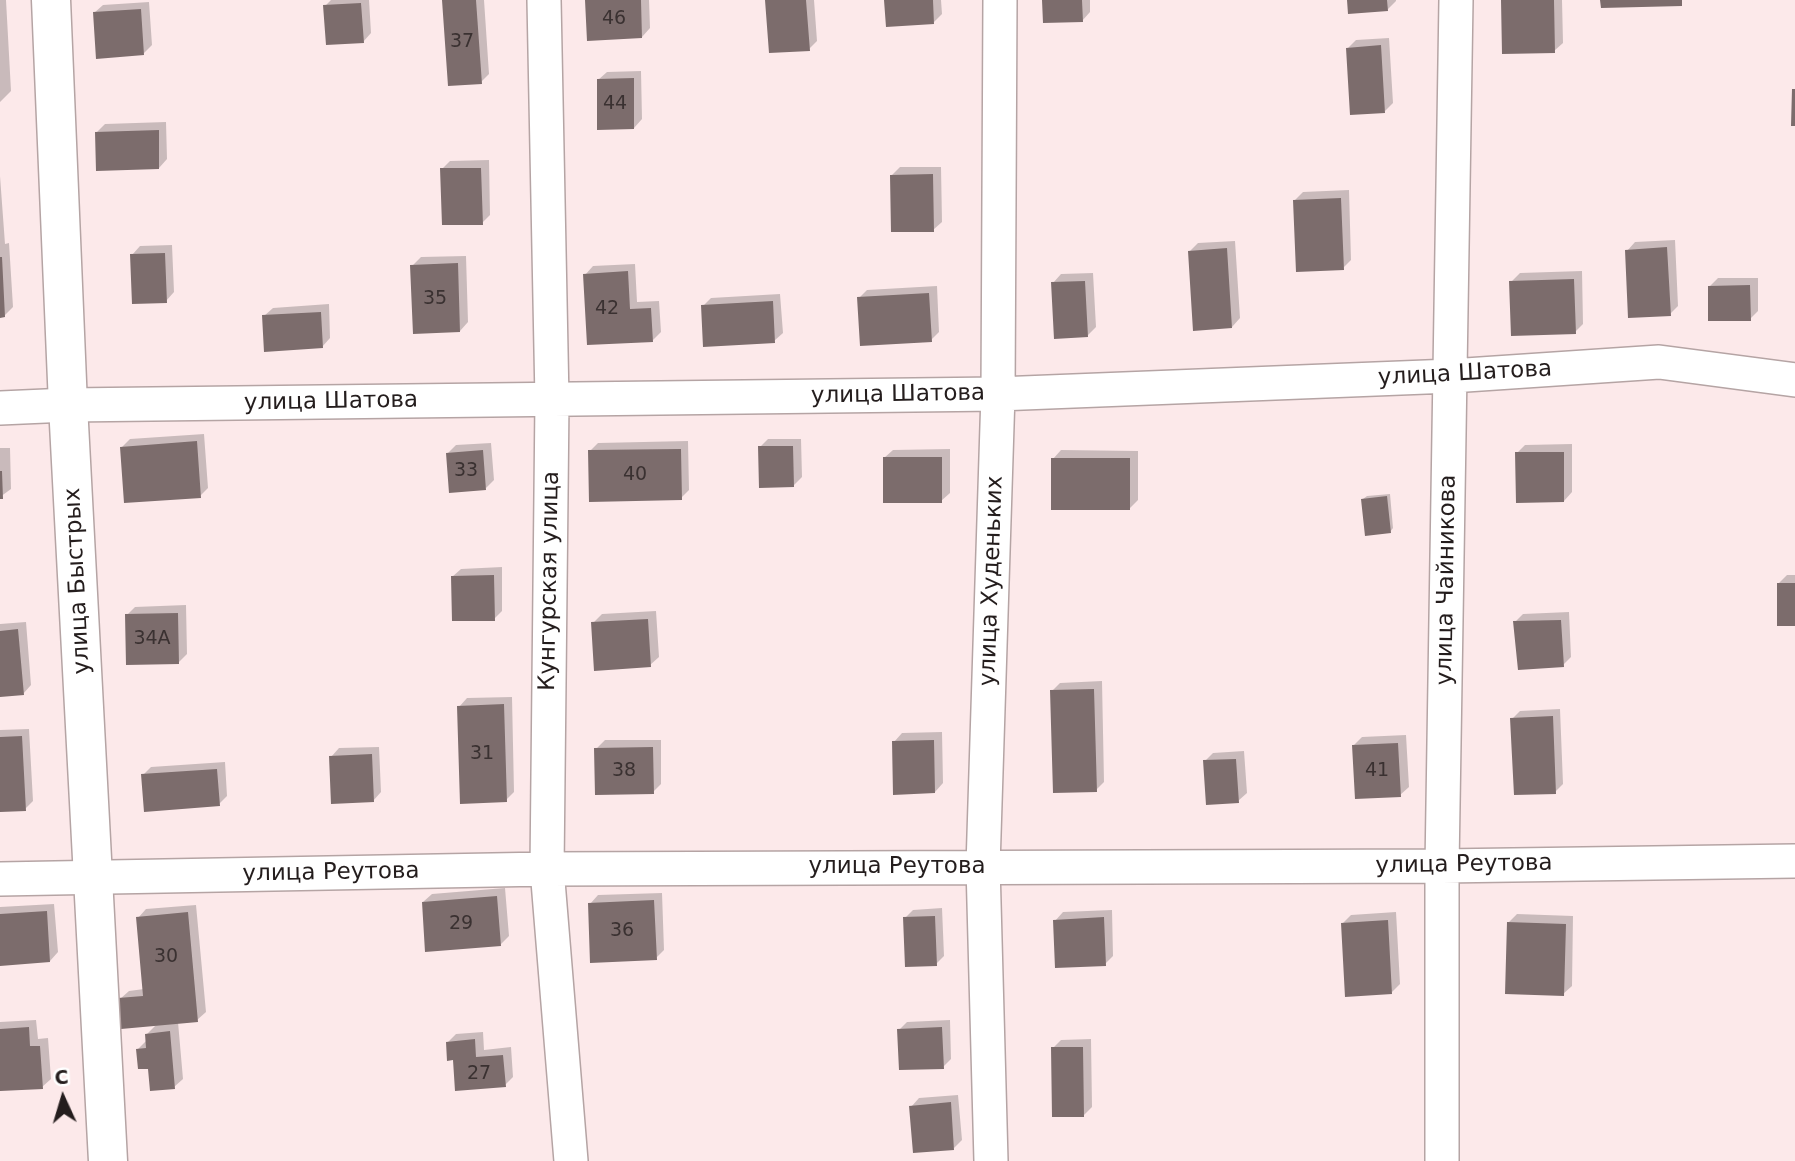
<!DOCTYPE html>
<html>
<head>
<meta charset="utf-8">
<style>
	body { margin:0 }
	#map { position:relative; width:1795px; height:1161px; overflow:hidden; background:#fce9ea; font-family:"DejaVu Sans",sans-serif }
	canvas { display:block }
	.north { position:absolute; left:28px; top:1063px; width:70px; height:70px; -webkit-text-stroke:5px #fff; paint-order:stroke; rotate:356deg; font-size:19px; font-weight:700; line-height:28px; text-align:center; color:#241d1d }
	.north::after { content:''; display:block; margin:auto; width:24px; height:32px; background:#241d1d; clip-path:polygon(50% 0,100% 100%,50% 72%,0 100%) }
</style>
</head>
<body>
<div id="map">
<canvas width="1795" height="1161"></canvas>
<div class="north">С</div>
</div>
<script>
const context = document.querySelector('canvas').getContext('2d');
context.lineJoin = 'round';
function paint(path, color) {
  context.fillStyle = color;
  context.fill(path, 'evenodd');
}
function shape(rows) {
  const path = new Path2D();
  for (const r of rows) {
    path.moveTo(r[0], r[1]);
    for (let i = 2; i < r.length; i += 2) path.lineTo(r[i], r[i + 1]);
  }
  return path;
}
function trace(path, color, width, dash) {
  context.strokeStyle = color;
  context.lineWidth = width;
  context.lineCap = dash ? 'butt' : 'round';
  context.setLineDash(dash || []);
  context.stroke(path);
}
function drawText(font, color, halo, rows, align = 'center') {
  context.font = font + ' "DejaVu Sans",sans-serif';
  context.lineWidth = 7;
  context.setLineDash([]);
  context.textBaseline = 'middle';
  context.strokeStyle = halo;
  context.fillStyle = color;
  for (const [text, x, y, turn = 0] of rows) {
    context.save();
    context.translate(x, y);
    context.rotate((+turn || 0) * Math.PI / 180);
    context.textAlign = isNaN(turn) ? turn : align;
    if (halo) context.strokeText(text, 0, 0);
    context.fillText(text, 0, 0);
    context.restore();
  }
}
paint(shape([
	[0,0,6,0,11,91,0,102],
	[331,0,369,0,371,33,363,42,325,6],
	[445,0,484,0,489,74,481,82],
	[587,0,649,0,650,28,642,37],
	[767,0,814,0,817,41,809,49],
	[886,0,941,0,942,14,934,22],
	[1043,0,1090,0,1090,12,1082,21],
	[1349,0,1396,0,1396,1,1387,10],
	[1503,0,1562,0,1563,43,1554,51],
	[149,2,152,45,143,54,94,13,103,5],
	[1389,38,1393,103,1385,111,1348,48,1356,40],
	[641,71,642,119,634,128,598,80,607,72],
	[166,122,167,159,159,168,97,132,105,124],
	[489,160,490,215,482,223,442,169,450,161],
	[900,167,941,167,942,222,933,230,892,175],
	[0,176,5,244,9,243,13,307,4,316,0,316],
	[1349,190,1351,260,1343,268,1295,200,1303,192],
	[1675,240,1678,306,1670,314,1627,251,1635,242],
	[1235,241,1240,318,1232,327,1190,251,1198,243],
	[172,245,174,292,166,301,132,255,140,246],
	[466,256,468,322,460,331,412,266,421,257],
	[635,264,637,302,659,301,661,332,653,340,585,275,593,266],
	[1582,271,1583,324,1575,332,1511,282,1520,273],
	[1093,273,1096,327,1087,336,1053,283,1061,274],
	[1718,278,1758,278,1758,311,1750,319,1709,287],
	[937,286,939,332,931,340,859,298,867,290],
	[780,294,783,333,774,341,703,306,711,298],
	[329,304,330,338,322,347,264,316,273,308],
	[204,434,208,488,200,496,122,447,130,439],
	[768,439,801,439,802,477,793,486,760,447],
	[688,441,689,490,681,498,590,451,598,443],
	[491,443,494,480,486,488,448,453,456,445],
	[1572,444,1572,492,1564,501,1517,453,1525,445],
	[0,448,10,448,11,489,0,497],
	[950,449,950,493,941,501,884,458,893,450],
	[1061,450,1138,451,1138,500,1129,509,1053,459],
	[1390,494,1393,528,1390,532,1363,499,1367,496],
	[502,567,502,611,494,619,452,577,461,569],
	[1787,575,1795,575,1795,624,1779,583],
	[186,605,187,654,179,662,127,615,135,607],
	[656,611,659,657,650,665,593,623,602,614],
	[1569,612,1571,657,1563,665,1515,622,1523,614],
	[26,622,31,685,23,694,0,696,0,624],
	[1102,681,1104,782,1096,790,1052,691,1060,683],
	[512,697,514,792,506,800,459,707,467,698],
	[1560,709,1563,784,1555,792,1512,719,1520,711],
	[29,729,33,801,25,809,0,810,0,730],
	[942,732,943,783,935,792,894,742,902,733],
	[1406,735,1409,787,1400,795,1354,745,1362,737],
	[605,740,661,740,661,784,653,792,596,749],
	[379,747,381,792,373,801,331,757,339,748],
	[1244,751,1247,793,1238,801,1205,761,1213,753],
	[225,762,227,796,219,804,143,775,151,767],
	[505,888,509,936,500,945,423,902,432,894],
	[662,893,664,950,656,958,590,904,598,895],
	[54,904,58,952,50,961,0,964,0,907],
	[196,905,206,1012,197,1020,178,1022,183,1079,174,1087,149,1067,138,1049,147,1040,146,1035,157,1024,120,999,129,991,144,989,138,918,146,909],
	[942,908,944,956,936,964,905,918,913,910],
	[1112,910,1113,956,1105,964,1055,921,1063,912],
	[1396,912,1400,984,1392,992,1343,923,1351,915],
	[1517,914,1573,916,1572,986,1563,994,1508,923],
	[36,1020,38,1039,48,1038,51,1079,42,1087,0,1089,0,1022],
	[950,1020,951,1059,943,1067,899,1030,907,1022],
	[483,1032,484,1050,511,1047,513,1077,505,1085,455,1059,447,1043,456,1034],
	[1091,1039,1092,1107,1084,1115,1053,1048,1061,1040],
	[958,1095,962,1140,954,1148,911,1107,919,1098]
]), '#0003');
paint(shape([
	[442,0,476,0,482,84,448,86],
	[585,0,641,0,642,38,587,41],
	[765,0,806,0,810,51,769,53],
	[884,0,933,0,934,24,886,27],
	[1042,0,1082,0,1083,22,1043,23],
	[1347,0,1387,0,1388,11,1348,14],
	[1501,0,1554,0,1555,53,1502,54],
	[1600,0,1682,0,1682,6,1601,8],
	[361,3,364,43,326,45,323,5],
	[141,9,144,55,96,59,93,12],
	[1381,45,1385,113,1350,115,1346,48],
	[634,78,634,129,597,130,597,79],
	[1792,89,1795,89,1795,126,1791,126],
	[159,130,159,169,96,171,95,132],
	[440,168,481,168,483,225,442,225],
	[933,174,934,232,891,232,890,175],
	[1341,198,1344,270,1296,272,1293,200],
	[1667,247,1671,316,1628,318,1625,250],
	[1227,248,1232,328,1193,331,1188,251],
	[165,253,167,303,132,304,130,254],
	[0,257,2,257,5,317,0,318],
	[458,263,460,332,413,334,410,265],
	[628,271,630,309,651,308,653,342,587,345,583,274],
	[1574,279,1576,334,1511,336,1509,281],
	[1085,281,1088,337,1054,339,1051,282],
	[1750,285,1751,321,1708,321,1708,286],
	[929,293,932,342,860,346,857,297],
	[773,301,775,343,703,347,701,305],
	[321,312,323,348,264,352,262,315],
	[197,441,201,498,124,503,120,447],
	[758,446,793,446,794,487,759,488],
	[681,449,682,500,589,502,588,450],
	[483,450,486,490,449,493,446,453],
	[1515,452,1564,452,1564,502,1516,503],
	[883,457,942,457,942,503,883,503],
	[1051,458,1130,458,1130,510,1051,510],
	[0,471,2,471,3,499,0,499],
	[1387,496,1391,533,1365,536,1361,499],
	[494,575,495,621,452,621,451,576],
	[1777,583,1795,583,1795,626,1777,626],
	[178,613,179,664,126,665,125,614],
	[648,619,651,667,594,671,591,622],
	[1561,620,1564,667,1518,670,1513,621],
	[18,629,24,695,0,697,0,631],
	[1094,689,1097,792,1053,793,1050,690],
	[504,704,507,802,460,804,457,706],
	[1553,716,1556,794,1514,795,1510,718],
	[22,736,26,811,0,812,0,737],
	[934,740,935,793,893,795,892,741],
	[1398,743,1401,797,1355,799,1352,745],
	[653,747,654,794,595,795,594,748],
	[372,754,374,802,331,804,329,756],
	[1236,759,1239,803,1206,805,1203,760],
	[217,769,220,806,144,812,141,774],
	[497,896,501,946,425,952,422,902],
	[654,900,657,960,590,963,588,903],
	[47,911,50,962,0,966,0,914],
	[188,912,198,1022,121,1029,118,998,143,996,136,917],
	[935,916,937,966,905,967,903,917],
	[1104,917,1106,966,1055,968,1053,920],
	[1388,920,1392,994,1345,997,1341,923],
	[1507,922,1566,924,1564,996,1505,994],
	[29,1027,30,1046,40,1046,43,1089,0,1091,0,1029],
	[942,1027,944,1069,899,1070,897,1029],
	[170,1031,175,1089,150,1091,148,1069,138,1069,136,1049,146,1048,145,1034],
	[475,1039,476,1057,503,1055,506,1087,455,1091,453,1060,447,1061,446,1042],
	[1051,1047,1083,1047,1084,1117,1052,1117],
	[951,1102,954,1150,913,1153,909,1106]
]), '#7c6c6c');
const minor = shape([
	[544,0,552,400,547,869,571,1161],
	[0,408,68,405,998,394,1451,376,1659,362,1795,380],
	[0,879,547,869,1442,866,1795,861],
	[991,1161,983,866,998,394,1000,0],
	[1442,1161,1442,866,1456,0]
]);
const tertiary = shape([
	[51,0,68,405,108,1161]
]);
trace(minor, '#b5a4a4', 36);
trace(tertiary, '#b5a4a4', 41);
trace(minor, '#fff', 33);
trace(tertiary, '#fff', 38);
drawText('19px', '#3a3131', null, [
	["46",614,19],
	["37",462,42],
	["44",615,104],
	["35",435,299],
	["42",607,309],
	["33",466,471],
	["40",635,475],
	["34А",152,639],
	["31",482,754],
	["38",624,771],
	["41",1377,771],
	["29",461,924],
	["36",622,931],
	["30",166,957],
	["27",479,1074]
]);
drawText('23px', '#241d1d', '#fff', [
	["улица Шатова",1465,374,-3],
	["улица Шатова",898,395,-1],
	["улица Шатова",331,402,-1],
	["улица Чайникова",1447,580,-89],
	["улица Быстрых",78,581,-93],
	["Кунгурская улица",550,581,-89],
	["улица Худеньких",992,581,-88],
	["улица Реутова",1464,865,-1],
	["улица Реутова",897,867],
	["улица Реутова",331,873,-1]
]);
</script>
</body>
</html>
